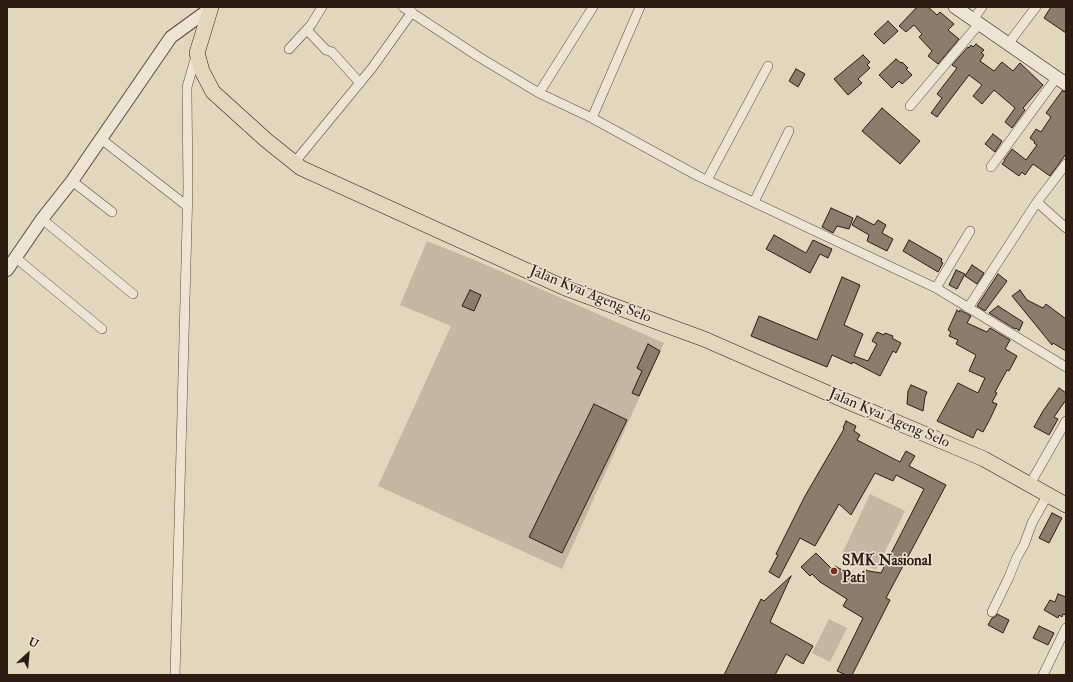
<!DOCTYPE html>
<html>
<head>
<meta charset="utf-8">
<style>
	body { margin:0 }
	#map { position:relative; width:1073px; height:682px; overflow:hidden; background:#e1d7bd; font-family:"IM FELL Double Pica",serif }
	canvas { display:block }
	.frame { position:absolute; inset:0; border:8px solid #2d1b12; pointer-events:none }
	.north { position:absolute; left:8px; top:634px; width:40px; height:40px; -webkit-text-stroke:3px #ece5d4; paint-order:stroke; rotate:26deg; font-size:11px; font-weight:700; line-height:16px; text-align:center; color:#2d1b12 }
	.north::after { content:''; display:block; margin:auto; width:14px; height:18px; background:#2d1b12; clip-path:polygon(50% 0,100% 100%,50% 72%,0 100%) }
</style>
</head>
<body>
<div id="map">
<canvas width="1073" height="682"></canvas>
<div class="frame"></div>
<div class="north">U</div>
</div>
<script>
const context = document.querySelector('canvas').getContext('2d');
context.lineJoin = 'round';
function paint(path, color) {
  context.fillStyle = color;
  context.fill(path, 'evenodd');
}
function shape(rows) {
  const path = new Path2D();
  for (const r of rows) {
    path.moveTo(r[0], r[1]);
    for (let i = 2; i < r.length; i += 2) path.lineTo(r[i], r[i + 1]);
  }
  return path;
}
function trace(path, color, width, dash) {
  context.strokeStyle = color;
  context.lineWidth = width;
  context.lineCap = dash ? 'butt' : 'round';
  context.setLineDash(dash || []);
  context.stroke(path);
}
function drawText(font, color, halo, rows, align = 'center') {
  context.font = font + ' "IM FELL Double Pica",serif';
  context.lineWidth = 3;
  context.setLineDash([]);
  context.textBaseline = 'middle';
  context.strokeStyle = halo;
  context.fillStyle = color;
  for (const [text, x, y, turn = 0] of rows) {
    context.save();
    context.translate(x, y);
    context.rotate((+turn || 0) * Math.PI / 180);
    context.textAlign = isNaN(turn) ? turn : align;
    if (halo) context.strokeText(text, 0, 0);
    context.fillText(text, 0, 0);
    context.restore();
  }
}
paint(shape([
	[427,241,477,261,664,343,562,569,378,486,451,326,400,305],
	[870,494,905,511,876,570,842,554],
	[829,619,847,628,830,662,812,653]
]), '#c2b7a0');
const building = shape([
	[917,7,928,7,937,15,940,12,954,24,948,30,959,39,938,64,928,56,932,51,919,37,922,34,914,25,906,32,899,26,917,7],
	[1051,7,1066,7,1066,33,1044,18,1051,7],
	[888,21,898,31,884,44,874,34,888,21],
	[976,44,984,50,981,53,984,55,980,61,994,71,1002,62,1013,71,1020,63,1043,85,1023,108,1025,110,1012,128,1005,122,1015,108,994,90,982,104,973,96,982,85,969,75,937,117,931,113,942,98,937,94,957,68,952,65,968,47,969,48,971,45,973,47,976,44],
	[863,55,870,62,867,65,870,68,858,79,862,83,848,95,834,79,863,55],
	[896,59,901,63,902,62,908,68,906,69,912,75,902,84,899,81,892,88,879,75,896,59],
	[796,69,805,74,798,87,789,81,796,69],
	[1062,91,1066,92,1066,154,1050,176,1033,164,1025,175,1022,172,1019,176,1002,164,1005,160,1004,160,1012,149,1026,160,1037,145,1034,143,1035,142,1030,138,1036,129,1041,132,1051,117,1046,113,1062,91],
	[882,108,920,141,900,164,862,131,882,108],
	[993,134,1002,141,995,152,985,144,993,134],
	[831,208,853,218,849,229,837,226,833,233,822,227,831,208],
	[857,216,874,225,878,220,886,225,882,233,893,239,887,251,867,241,869,235,852,225,857,216],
	[774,235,806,253,813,240,832,249,828,258,820,254,810,273,766,249,774,235],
	[909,240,942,259,941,262,943,263,938,272,903,251,909,240],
	[972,265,984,273,977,284,965,276,972,265],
	[956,270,965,274,957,289,949,285,956,270],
	[998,274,1007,281,985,311,977,306,998,274],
	[842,277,860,285,844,325,863,334,854,356,868,361,877,344,872,341,877,332,884,335,885,333,893,336,892,338,901,343,896,353,893,351,880,376,853,362,852,364,832,355,827,367,751,336,759,316,817,340,842,277],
	[470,290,481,295,474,311,462,306,470,290],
	[1020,290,1027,300,1043,308,1046,304,1066,319,1066,351,1053,343,1052,345,1012,296,1020,290],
	[998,306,1023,322,1019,331,1016,328,1015,329,989,313,998,306],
	[957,310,959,312,960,310,971,316,967,323,987,332,990,328,1010,340,1005,349,1017,356,1009,371,1007,370,995,392,997,393,992,402,997,404,990,419,983,432,977,429,973,438,937,421,958,383,978,393,985,378,969,371,976,355,956,344,958,340,949,336,951,332,948,330,957,310],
	[648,344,660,351,639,396,632,393,642,371,637,368,648,344],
	[911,385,927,392,925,397,923,411,907,404,908,391,911,385],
	[1059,388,1066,393,1066,400,1054,417,1058,419,1049,435,1034,427,1043,411,1059,388],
	[594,404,627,420,562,553,529,537,594,404],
	[846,421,856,426,854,431,860,435,857,440,900,462,906,451,915,456,909,466,946,485,886,598,890,600,852,675,846,675,837,671,863,618,843,606,847,599,820,582,812,574,810,576,801,567,816,553,833,570,835,566,858,579,863,570,881,573,924,489,896,475,893,481,875,473,851,515,839,504,815,546,800,538,779,578,769,572,778,555,776,554,805,496,844,429,843,428,846,421],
	[1052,513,1062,518,1049,543,1039,538,1052,513],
	[791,576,770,622,813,646,803,664,786,654,775,675,724,675,761,599,764,601,791,576],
	[1058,594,1066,597,1066,615,1063,614,1062,617,1059,615,1058,618,1044,610,1050,600,1055,602,1058,594],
	[997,614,1009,620,1003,633,988,625,992,618,995,617,997,614],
	[1039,626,1054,633,1048,645,1033,638,1039,626]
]);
paint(building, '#8b7d6b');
trace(building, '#2d1b12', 1);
const minor = shape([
	[403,7,479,57,539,93,592,118,698,176,936,288,1066,367],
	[973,20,982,7],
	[307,30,326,50,332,52,360,83],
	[1008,44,1036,7],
	[289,49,311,25,322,7],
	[539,93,593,7],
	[910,106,979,24],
	[592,118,640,7],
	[101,139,187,206],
	[294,163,372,68,412,12],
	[1066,164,1037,202,1066,228],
	[991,167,1057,77],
	[707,180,768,66],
	[72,181,112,212],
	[754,202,789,131],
	[42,219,133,294],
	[16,258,102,329],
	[936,288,970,231],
	[968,308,1037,202],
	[1030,484,1066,421],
	[992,612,1009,577,1017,557,1024,545,1032,523,1048,494],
	[175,675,188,187,187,95,187,87,196,56],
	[1043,675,1066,628]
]);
const tertiary = shape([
	[7,270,42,219,72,181,171,37,211,8]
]);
const secondary = shape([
	[955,7,1066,84]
]);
const primary = shape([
	[211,7,197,53,202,71,213,92,266,140,301,168,565,288,704,339,839,398,984,459,1066,505]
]);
trace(minor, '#5a4a3d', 10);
trace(tertiary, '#5a4a3d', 14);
trace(secondary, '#2d1b12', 14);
trace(primary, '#2d1b12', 16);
trace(minor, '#ece5d4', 9);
trace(tertiary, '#ece5d4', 12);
trace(secondary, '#ece5d4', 13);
trace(primary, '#e1d7bd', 15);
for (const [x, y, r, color] of [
	[834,571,4,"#8f2418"]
]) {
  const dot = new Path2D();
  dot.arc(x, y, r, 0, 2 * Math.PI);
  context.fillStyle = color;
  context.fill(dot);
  trace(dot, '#ece5d4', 1.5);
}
drawText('15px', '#2d1b12', '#ece5d4', [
	["Jalan Kyai Ageng Selo",590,295,22],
	["Jalan Kyai Ageng Selo",889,419,23]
]);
drawText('bold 15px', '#2d1b12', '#ece5d4', [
	["SMK Nasional",842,562],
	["Pati",842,579]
], 'left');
</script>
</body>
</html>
